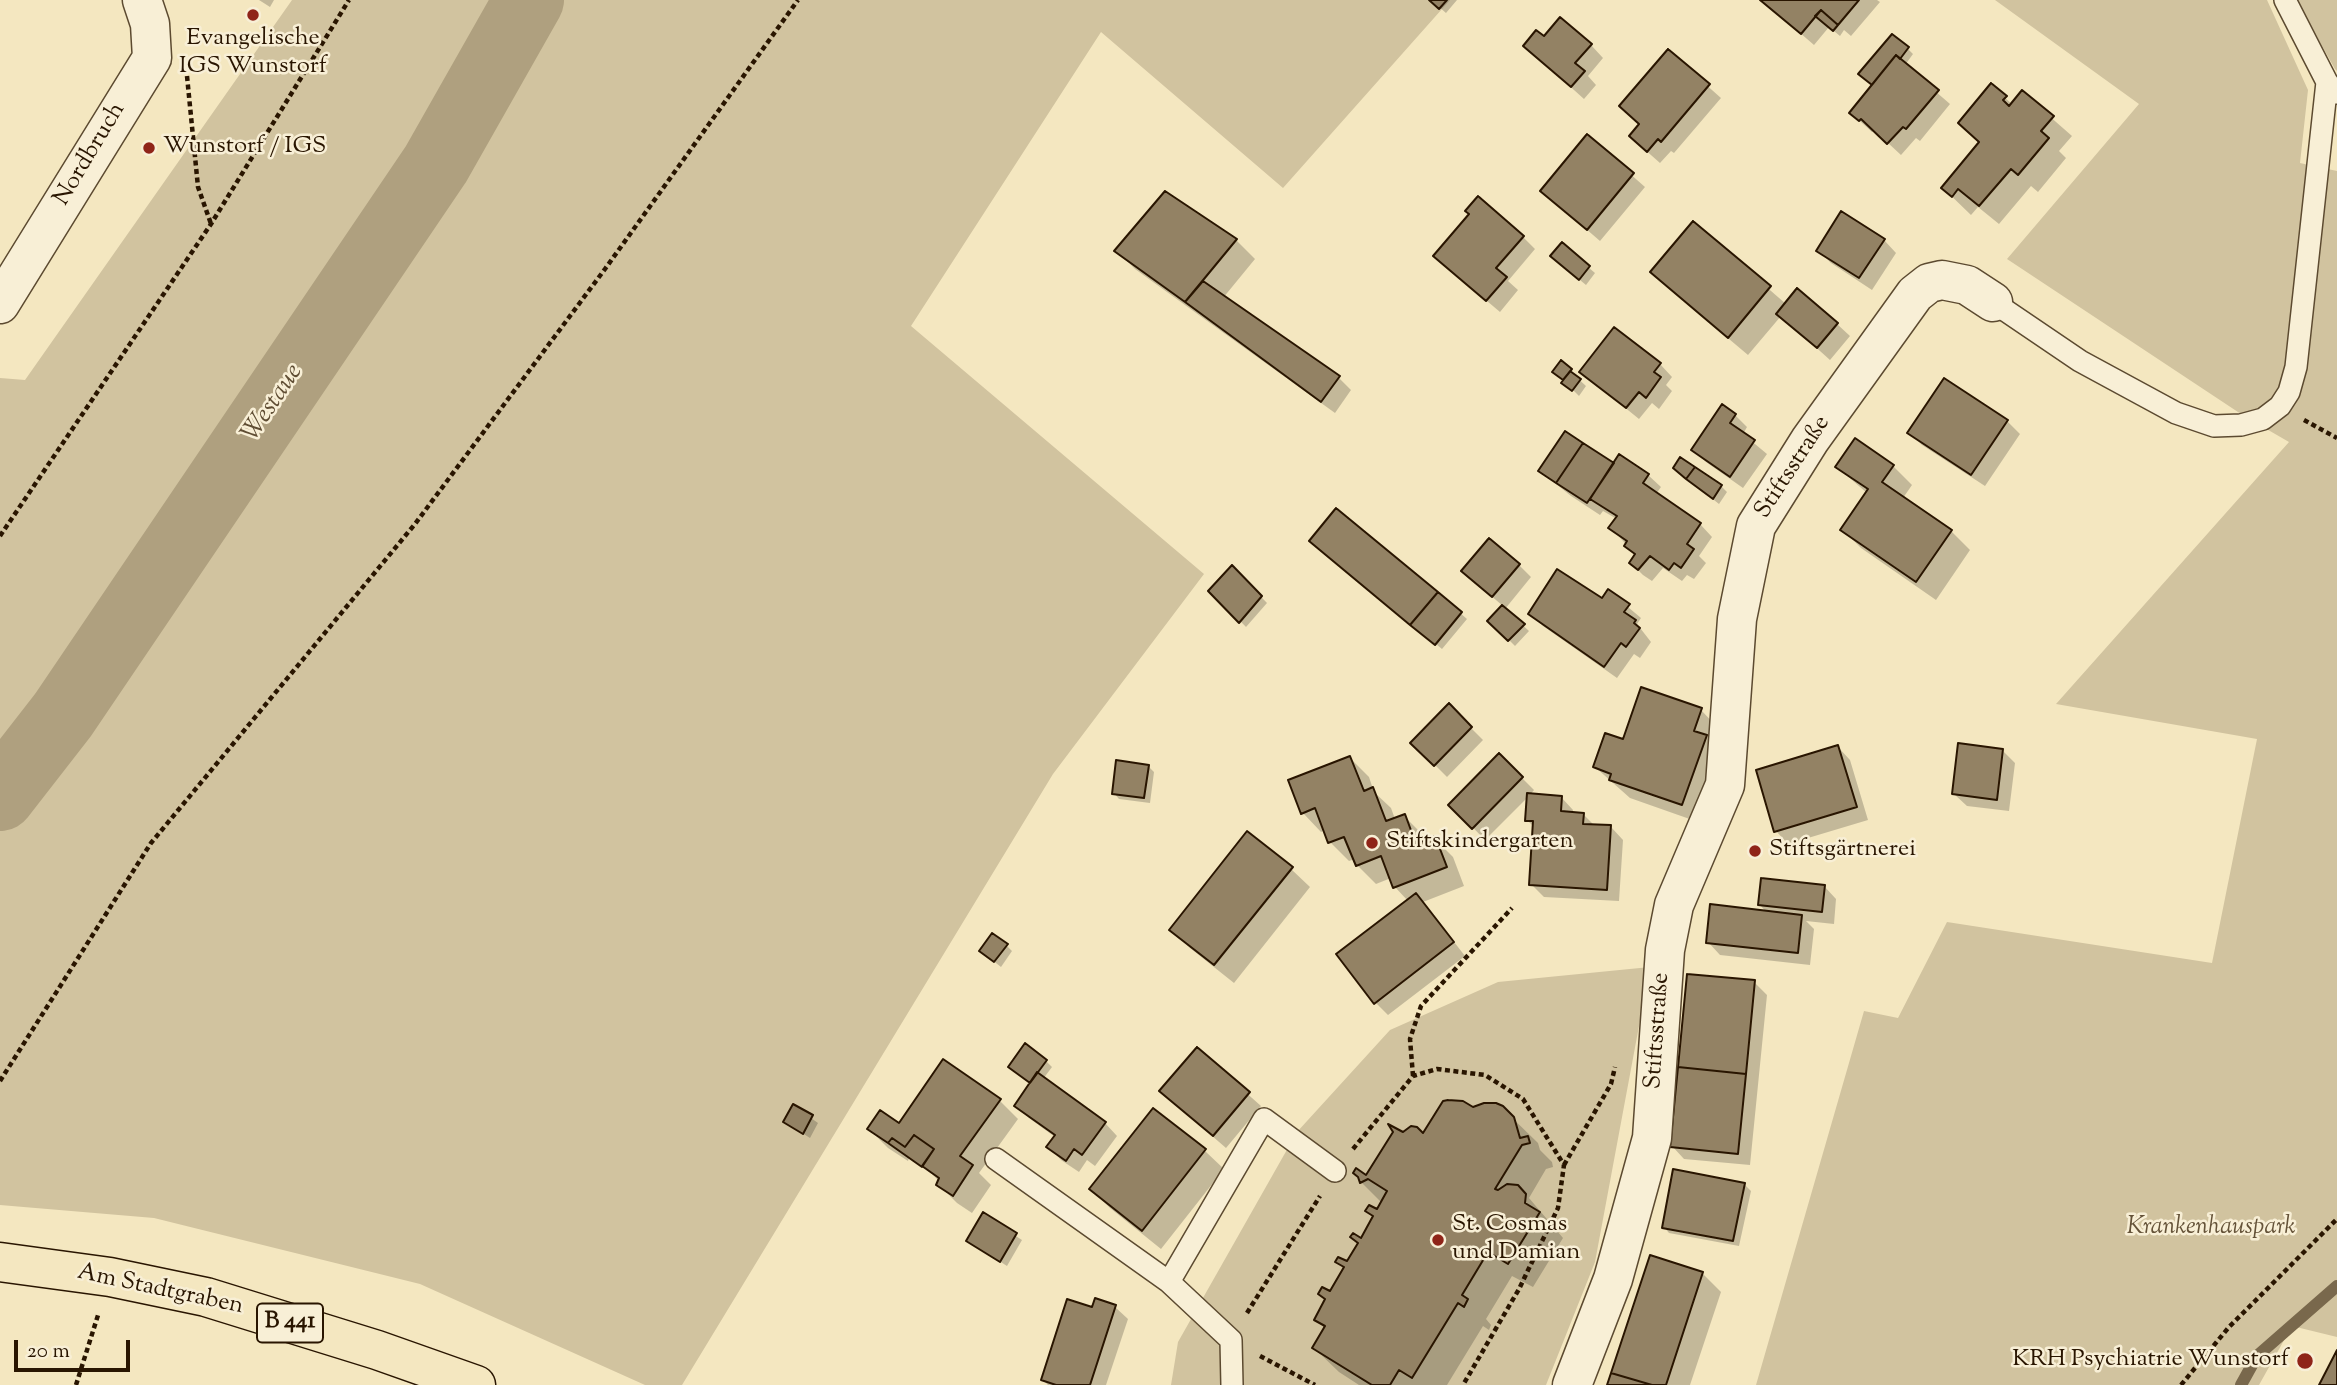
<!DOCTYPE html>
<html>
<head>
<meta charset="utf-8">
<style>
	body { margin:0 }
	#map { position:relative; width:2337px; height:1385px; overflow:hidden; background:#f4e7c0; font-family:"Sorts Mill Goudy",serif }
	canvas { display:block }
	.scale { position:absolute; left:14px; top:1340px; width:116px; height:32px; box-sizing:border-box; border:4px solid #291500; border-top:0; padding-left:9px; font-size:21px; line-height:24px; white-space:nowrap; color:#291500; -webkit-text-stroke:5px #f8efd6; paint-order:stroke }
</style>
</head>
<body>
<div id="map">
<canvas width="2337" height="1385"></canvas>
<div class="scale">20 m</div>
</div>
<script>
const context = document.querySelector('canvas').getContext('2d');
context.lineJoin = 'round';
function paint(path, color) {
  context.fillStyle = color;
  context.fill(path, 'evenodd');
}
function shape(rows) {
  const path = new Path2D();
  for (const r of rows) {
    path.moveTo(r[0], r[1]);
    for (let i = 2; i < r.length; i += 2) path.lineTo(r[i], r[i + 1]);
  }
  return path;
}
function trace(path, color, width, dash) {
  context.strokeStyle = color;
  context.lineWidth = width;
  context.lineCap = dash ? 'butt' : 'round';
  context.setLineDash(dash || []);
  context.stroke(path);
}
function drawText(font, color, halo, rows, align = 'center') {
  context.font = font + ' "Sorts Mill Goudy",serif';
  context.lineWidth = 5;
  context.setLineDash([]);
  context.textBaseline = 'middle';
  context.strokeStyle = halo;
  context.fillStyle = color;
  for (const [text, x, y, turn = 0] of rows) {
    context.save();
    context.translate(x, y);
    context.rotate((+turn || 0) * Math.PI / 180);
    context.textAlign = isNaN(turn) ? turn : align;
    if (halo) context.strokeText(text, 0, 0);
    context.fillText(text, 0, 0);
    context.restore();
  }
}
paint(shape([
	[292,0,1450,0,1283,188,1101,32,911,326,1204,574,1053,774,682,1385,645,1385,420,1284,154,1218,0,1205,0,378,25,380],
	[1995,0,2267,0,2308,90,2300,163,2337,171,2337,1337,2292,1326,2259,1385,1756,1385,1864,1011,1898,1018,1947,922,2212,963,2257,739,2056,704,2289,442,2244,416,2007,259,2139,104],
	[2296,0,2337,0,2337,71,2335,69],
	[1650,967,1595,1262,1546,1385,1171,1385,1178,1342,1297,1132,1390,1030,1498,982]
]), '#d1c39f');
paint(shape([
	[259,0,274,0,270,7],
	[1431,0,1457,0,1446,13],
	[1762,0,1877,0,1880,2,1851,36,1844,30,1840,36,1829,27,1814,45],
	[1544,39,1591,45,1603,58,1588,76,1596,85,1584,99,1525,46],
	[1908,49,1913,54,1905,65,1950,104,1920,141,1916,138,1901,155,1874,130,1872,132,1851,113],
	[1668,51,1721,98,1674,153,1671,151,1660,163,1643,148,1641,124],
	[1992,86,2013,105,2023,93,2072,136,2059,151,2066,158,2038,192,2031,186,1999,224,1978,207,1971,215,1943,188,1980,143,1960,123],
	[1587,136,1645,187,1600,241,1542,191],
	[1166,194,1236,240,1255,259,1223,298,1338,377,1351,390,1335,413,1135,269,1117,251],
	[1694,224,1786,304,1837,324,1850,336,1830,360,1781,316,1748,355,1672,291,1653,272],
	[1523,237,1535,249,1508,281,1518,290,1500,312,1448,268],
	[1884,240,1896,253,1872,290,1831,263,1818,250],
	[1562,245,1595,273,1586,285,1558,262],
	[1561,363,1586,386,1579,396,1560,377],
	[1660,364,1672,377,1666,385,1672,391,1659,409,1652,403,1639,419,1581,372],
	[1945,380,2007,421,2020,434,1985,486,1922,445,1910,433],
	[1735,415,1747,427,1743,434,1767,454,1743,488,1706,462,1693,450],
	[1619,456,1648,475,1661,487,1656,494,1700,524,1712,537,1699,556,1706,563,1694,579,1687,575,1682,581,1663,568,1652,581,1643,575,1631,563,1636,555,1611,528,1617,519,1603,511,1600,515,1571,496,1540,471,1613,465],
	[1893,466,1912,485,1903,498,1951,531,1970,550,1936,600,1861,548,1842,529,1867,493,1837,467],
	[1681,474,1721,486,1727,492,1719,504],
	[1311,541,1437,593,1467,619,1442,649],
	[1519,565,1531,577,1505,609,1529,631,1515,646,1490,621,1503,606,1476,583],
	[1232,567,1267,603,1246,627,1211,591],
	[1609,591,1641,618,1637,624,1651,642,1640,658,1634,654,1617,678,1543,626,1531,614,1602,601],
	[1449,706,1483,740,1447,777,1413,743],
	[1701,710,1719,729,1701,823,1630,798,1595,767,1624,742],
	[1838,747,1850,760,1868,820,1788,844,1776,831],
	[2003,751,2015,763,2009,811,1967,806,1954,794],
	[1499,755,1534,790,1530,795,1561,797,1573,810,1573,814,1583,814,1595,826,1611,827,1623,840,1619,901,1544,897,1531,884,1535,828,1527,820,1528,797,1485,840,1451,805],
	[1350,758,1369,777,1374,792,1391,808,1395,819,1404,816,1423,835,1426,842,1434,838,1453,857,1464,886,1423,902,1465,956,1388,1015,1376,1003,1339,954,1408,901,1395,887,1391,878,1376,884,1357,865,1355,859,1349,861,1330,842,1325,830,1321,832,1303,813],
	[1148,766,1154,772,1150,803,1119,799,1114,793],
	[1291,869,1310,887,1234,983,1190,948,1172,929],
	[1824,886,1836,899,1834,924,1806,921,1814,929,1810,965,1720,955,1708,942,1767,913,1760,905],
	[1006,945,1012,951,1001,967,987,956],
	[1754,982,1767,995,1750,1165,1684,1159,1672,1146],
	[1197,1049,1261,1106,1226,1148,1174,1103],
	[1046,1061,1052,1067,1043,1079,1105,1123,1117,1136,1095,1166,1087,1160,1079,1172,1061,1160,1049,1147,1055,1137,1029,1118,1016,1106,1031,1084,1016,1073],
	[999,1100,1018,1119,979,1173,991,1185,972,1213,957,1203,938,1184,939,1181,929,1171,909,1158,908,1161,888,1148,869,1129,900,1126],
	[794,1106,818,1123,810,1138,785,1122],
	[1502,1108,1538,1143,1540,1150,1552,1162,1553,1167,1546,1169,1529,1198,1563,1238,1533,1287,1512,1276,1486,1319,1491,1325,1489,1330,1483,1326,1447,1385,1359,1385,1339,1372,1314,1348,1325,1329,1316,1319,1344,1269,1337,1262,1347,1264,1359,1244,1352,1237,1361,1240,1374,1218,1367,1211,1377,1212,1382,1203,1361,1182,1404,1134,1423,1135,1473,1109],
	[1153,1110,1205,1151,1224,1169,1161,1249,1110,1208,1091,1189],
	[1675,1171,1745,1185,1751,1191,1739,1246,1669,1233,1664,1227],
	[983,1215,1022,1240,1007,1266,968,1241],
	[1702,1273,1721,1292,1690,1385,1609,1385],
	[1115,1307,1128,1319,1106,1385,1048,1385,1043,1380]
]), '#0003');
trace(shape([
	[2241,1385,2257,1356,2337,1286]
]), '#79684c', 12);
trace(shape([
	[0,796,63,715,436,164,529,0]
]), '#afa07f', 70);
const building = shape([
	[1429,0,1447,0,1439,9,1429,0],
	[1760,0,1859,0,1838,25,1821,10,1801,34,1760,0],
	[1821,10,1838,25,1833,31,1815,16,1821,10],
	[1560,17,1592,44,1575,63,1585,71,1571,87,1523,46,1536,30,1544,36,1560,17],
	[1892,34,1909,47,1900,59,1896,55,1872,85,1858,74,1892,34],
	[1668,49,1710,84,1661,142,1658,139,1647,152,1629,136,1639,124,1619,106,1668,49],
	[1896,55,1939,90,1906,129,1903,127,1887,144,1861,119,1859,121,1849,113,1896,55],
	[1991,83,2007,96,2003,100,2009,106,2022,90,2054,116,2041,131,2049,138,2018,175,2011,169,1979,206,1958,189,1952,197,1941,188,1979,142,1958,123,1991,83],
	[1587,134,1634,173,1587,230,1540,191,1587,134],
	[1165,191,1237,239,1185,302,1114,251,1165,191],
	[1478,196,1524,236,1496,268,1507,277,1486,301,1433,256,1469,214,1465,211,1478,196],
	[1841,211,1885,239,1859,278,1816,251,1841,211],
	[1693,221,1771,286,1728,338,1650,272,1693,221],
	[1562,242,1590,266,1579,280,1550,256,1562,242],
	[1203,281,1340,376,1321,402,1185,302,1203,281],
	[1797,288,1838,323,1817,348,1776,314,1797,288],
	[1614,327,1661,363,1654,372,1661,377,1646,398,1639,392,1626,408,1579,372,1614,327],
	[1561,360,1572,369,1563,380,1552,372,1561,360],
	[1570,371,1581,379,1572,391,1561,383,1570,371],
	[1944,378,2008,420,1971,475,1907,433,1944,378],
	[1722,404,1736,414,1730,423,1755,440,1730,477,1691,450,1722,404],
	[1565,431,1583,443,1556,483,1538,471,1565,431],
	[1855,438,1894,465,1882,482,1952,530,1916,582,1840,530,1868,489,1835,467,1855,438],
	[1583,443,1614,463,1587,503,1556,483,1583,443],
	[1619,454,1649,474,1643,483,1701,523,1687,544,1694,549,1681,568,1674,563,1669,570,1650,556,1638,570,1629,563,1635,554,1624,546,1627,541,1608,528,1617,516,1590,499,1619,454],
	[1680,457,1695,467,1686,479,1673,468,1680,457],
	[1695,467,1722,485,1713,499,1686,479,1695,467],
	[1336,508,1438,592,1410,625,1309,541,1336,508],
	[1489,538,1520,564,1492,597,1461,571,1489,538],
	[1232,565,1262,596,1239,623,1208,591,1232,565],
	[1557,569,1602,598,1608,589,1630,604,1624,612,1636,620,1634,623,1640,628,1626,647,1621,643,1604,667,1528,614,1557,569],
	[1438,592,1462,612,1435,645,1410,625,1438,592],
	[1502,605,1525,624,1508,641,1487,621,1502,605],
	[1641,687,1702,708,1694,731,1707,735,1682,805,1609,780,1611,774,1593,767,1605,733,1623,739,1641,687],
	[1449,703,1472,727,1434,766,1410,743,1449,703],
	[1958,743,2003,749,1997,800,1952,794,1958,743],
	[1838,745,1857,807,1774,832,1756,770,1838,745],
	[1499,753,1523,777,1472,829,1448,805,1499,753],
	[1350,756,1364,791,1373,787,1386,821,1405,814,1416,844,1435,836,1447,867,1393,888,1381,856,1356,866,1344,837,1328,843,1315,808,1301,814,1288,780,1350,756],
	[1116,760,1149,765,1144,798,1112,794,1116,760],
	[1527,793,1562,796,1561,811,1584,813,1583,824,1611,825,1607,890,1529,885,1533,821,1525,821,1527,793],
	[1247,831,1293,867,1214,965,1169,930,1247,831],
	[1761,878,1825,885,1822,912,1758,905,1761,878],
	[1416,893,1454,942,1374,1004,1336,954,1416,893],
	[1710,904,1802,915,1798,953,1706,943,1710,904],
	[992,933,1008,944,994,962,979,951,992,933],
	[1687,974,1755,980,1746,1074,1678,1067,1687,974],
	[1025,1043,1047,1060,1030,1083,1008,1067,1025,1043],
	[1197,1047,1250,1092,1213,1136,1159,1091,1197,1047],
	[943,1059,1001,1099,960,1156,973,1165,953,1196,936,1185,939,1178,922,1166,934,1149,914,1135,905,1147,892,1138,888,1143,867,1129,880,1110,899,1123,943,1059],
	[1678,1067,1746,1074,1738,1154,1670,1147,1678,1067],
	[1037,1072,1106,1122,1082,1155,1074,1149,1066,1161,1046,1147,1055,1135,1014,1106,1037,1072],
	[1448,1100,1463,1101,1473,1107,1484,1103,1496,1103,1503,1106,1514,1117,1520,1138,1528,1136,1530,1143,1522,1145,1495,1189,1498,1190,1507,1184,1518,1185,1526,1194,1525,1203,1540,1212,1508,1264,1488,1252,1462,1295,1468,1299,1464,1307,1458,1303,1412,1378,1399,1370,1390,1385,1372,1385,1312,1348,1325,1326,1314,1320,1325,1299,1318,1294,1322,1287,1330,1291,1344,1267,1335,1262,1338,1257,1347,1261,1358,1243,1350,1237,1353,1233,1361,1238,1373,1216,1365,1211,1369,1205,1377,1209,1387,1191,1368,1179,1360,1183,1358,1177,1353,1173,1356,1168,1366,1175,1393,1132,1388,1124,1403,1132,1411,1126,1417,1127,1423,1133,1443,1101,1448,1100],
	[793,1104,813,1115,803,1134,783,1122,793,1104],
	[1153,1108,1206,1149,1142,1231,1089,1189,1153,1108],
	[914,1135,934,1149,922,1167,888,1143,892,1138,905,1147,914,1135],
	[1673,1169,1745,1183,1733,1241,1662,1228,1673,1169],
	[983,1212,1017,1233,1000,1262,966,1241,983,1212],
	[1650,1255,1703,1272,1666,1385,1652,1385,1611,1373,1650,1255],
	[1095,1298,1116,1305,1090,1385,1056,1385,1041,1380,1067,1299,1092,1307,1095,1298],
	[2337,1350,2337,1385,2319,1385,2337,1350],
	[1611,1373,1652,1385,1607,1385,1611,1373]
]);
paint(building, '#938264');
trace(building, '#291500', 2);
const service = shape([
	[2285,0,2327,82,2336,93],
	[1993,302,2080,361,2176,413,2214,426,2241,425,2263,419,2280,406,2289,392,2296,367,2327,82],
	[996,1159,1169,1282,1231,1340,1232,1385],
	[1169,1282,1264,1119,1335,1171]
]);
const minor = shape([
	[0,304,152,58,150,24,142,0],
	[1572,1385,1613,1279,1652,1138,1665,950,1674,905,1725,785,1737,619,1756,526,1810,440,1915,294,1929,283,1942,280,1967,285,1993,302]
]);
const primary = shape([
	[0,1262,110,1277,206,1297,377,1350,476,1385]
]);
trace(service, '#5c4a30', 24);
trace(minor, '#5c4a30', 41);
trace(primary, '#291500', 41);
trace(shape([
	[187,76,198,187,211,224],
	[2304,420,2337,438],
	[0,536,211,224,349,0],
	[1413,1076,1410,1039,1421,1006,1512,908],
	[0,1081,151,843,415,524,605,269,798,0],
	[1353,1149,1413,1076,1437,1069,1485,1075,1523,1099,1564,1165,1558,1208,1519,1289,1463,1385],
	[1564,1165,1611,1084,1615,1067],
	[1247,1313,1320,1196],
	[1260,1356,1315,1385],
	[76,1385,99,1312],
	[2181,1385,2229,1327,2337,1219]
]), '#291500', 4.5, [5, 3.5]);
trace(service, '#f8efd6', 21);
trace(minor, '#f8efd6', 38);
trace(primary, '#f4e7c0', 38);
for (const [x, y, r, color] of [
	[253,15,7,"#8f2418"],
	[149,148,7,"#8f2418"],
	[1372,843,7,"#8f2418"],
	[1755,851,7,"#8f2418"],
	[1438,1240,7,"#8f2418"],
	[2305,1361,9,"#8f2418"]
]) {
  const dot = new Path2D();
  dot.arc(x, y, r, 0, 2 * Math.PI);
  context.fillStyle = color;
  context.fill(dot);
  trace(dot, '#f8efd6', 2.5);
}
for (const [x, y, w] of [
	[290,1323,66]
]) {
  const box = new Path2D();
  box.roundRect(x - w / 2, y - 19.5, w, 39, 5);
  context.fillStyle = '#f8efd6';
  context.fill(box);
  trace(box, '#291500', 2);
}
drawText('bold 23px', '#291500', null, [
	["B 441",290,1323]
]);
drawText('24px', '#291500', '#f8efd6', [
	["Evangelische",253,40,"center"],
	["IGS Wunstorf",253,68,"center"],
	["Wunstorf / IGS",163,148],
	["Stiftskindergarten",1386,843],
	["Stiftsgärtnerei",1769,851],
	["St. Cosmas",1452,1226],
	["und Damian",1452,1254],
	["KRH Psychiatrie Wunstorf",2289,1361,"right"]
], 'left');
drawText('24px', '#291500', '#f8efd6', [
	["Nordbruch",91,155,-59],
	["Stiftsstraße",1794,468,-57],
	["Stiftsstraße",1659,1031,-86],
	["Am Stadtgraben",160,1291,12]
]);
drawText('italic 24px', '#645238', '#f8efd6', [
	["Krankenhauspark",2211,1229]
]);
drawText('italic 26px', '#5f4d33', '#f8efd6', [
	["Westaue",274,404,-56]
]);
</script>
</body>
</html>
